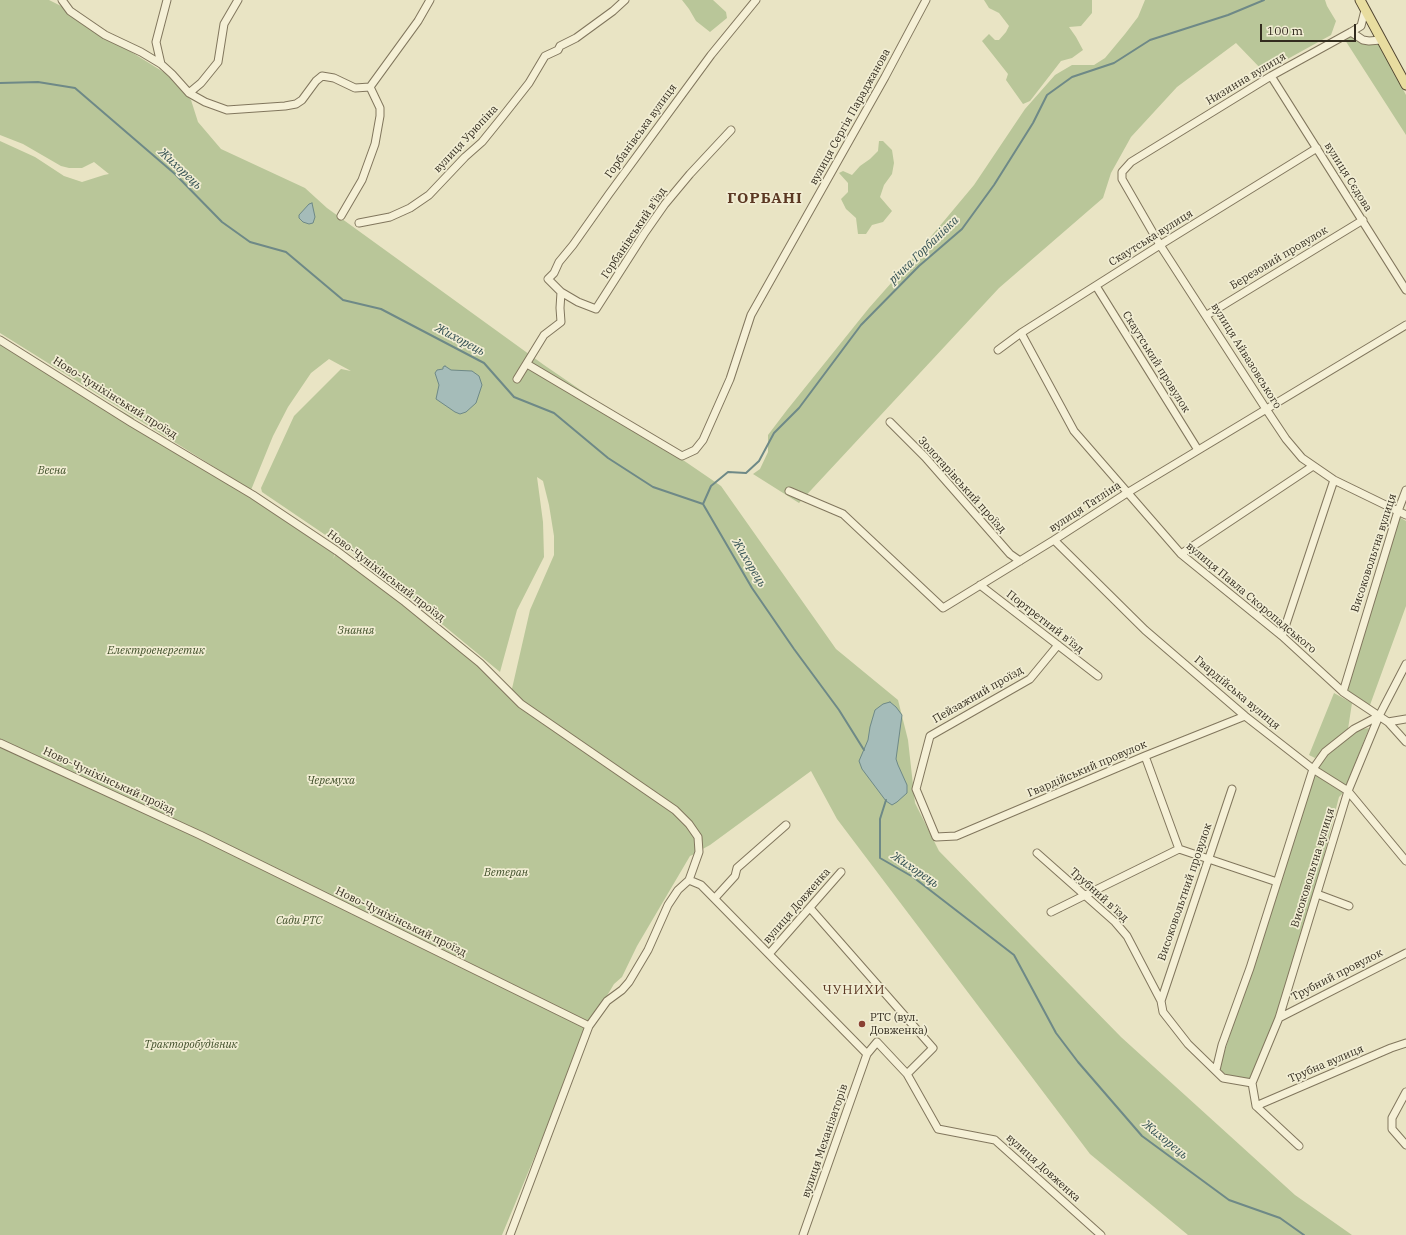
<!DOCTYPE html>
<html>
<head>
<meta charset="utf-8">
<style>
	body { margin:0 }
	#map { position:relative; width:1406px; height:1235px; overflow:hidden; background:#e9e4c4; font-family:"IBM Plex Serif",serif }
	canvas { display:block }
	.scale { position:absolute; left:1260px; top:24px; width:96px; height:18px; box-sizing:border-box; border:2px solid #332c1f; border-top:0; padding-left:5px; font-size:12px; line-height:14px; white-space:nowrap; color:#332c1f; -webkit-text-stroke:3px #f1edd3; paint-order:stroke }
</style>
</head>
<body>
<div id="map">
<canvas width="1406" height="1235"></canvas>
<div class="scale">100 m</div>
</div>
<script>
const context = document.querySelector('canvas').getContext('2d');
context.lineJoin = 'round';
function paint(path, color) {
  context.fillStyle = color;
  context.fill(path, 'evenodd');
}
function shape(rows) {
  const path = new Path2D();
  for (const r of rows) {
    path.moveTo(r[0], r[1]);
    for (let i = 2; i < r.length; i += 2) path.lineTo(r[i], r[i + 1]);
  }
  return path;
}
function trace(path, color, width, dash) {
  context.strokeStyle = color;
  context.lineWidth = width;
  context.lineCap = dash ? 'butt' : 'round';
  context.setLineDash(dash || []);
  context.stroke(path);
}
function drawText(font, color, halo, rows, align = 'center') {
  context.font = font + ' "IBM Plex Serif",serif';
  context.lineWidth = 3.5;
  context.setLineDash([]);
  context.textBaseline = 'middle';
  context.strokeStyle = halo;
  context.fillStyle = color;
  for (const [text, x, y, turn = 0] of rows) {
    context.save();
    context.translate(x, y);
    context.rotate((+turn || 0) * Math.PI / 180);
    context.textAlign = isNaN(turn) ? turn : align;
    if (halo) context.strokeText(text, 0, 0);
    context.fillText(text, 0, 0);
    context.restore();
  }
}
paint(shape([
	[0,0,49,0,65,8,80,20,165,73,191,100,198,122,221,149,305,188,327,208,544,365,721,486,836,649,898,700,908,740,915,803,939,851,1121,1037,1295,1195,1352,1235,1188,1235,1090,1154,837,819,811,771,710,845,699,851,699,852,690,856,637,946,622,977,614,984,589,1026,502,1235,0,1235,0,340,45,368,134,418,132,423,336,550,333,559,337,551,466,652,511,693,530,610,554,555,554,536,549,505,543,481,537,477,543,522,544,557,517,610,500,672,414,601,352,553,262,492,261,488,294,416,341,369,351,371,329,359,311,373,288,407,273,436,251,490,0,333,0,141,35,157,64,176,82,182,104,175,109,174,94,162,82,168,69,168,61,166,23,144,0,135],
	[682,0,713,0,726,12,727,18,710,32,696,21,689,9],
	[984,0,1092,0,1092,13,1081,26,1069,27,1076,37,1083,50,1072,58,1061,61,1030,101,1023,104,1006,80,1008,74,982,41,989,34,995,40,999,40,1006,32,1009,26,999,13,989,8],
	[1145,0,1325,0,1327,6,1336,21,1331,35,1264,72,1236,43,1177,87,1131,137,1111,173,1103,198,999,288,799,503,753,474,760,469,768,452,768,435,787,410,869,308,908,264,974,185,1025,109,1055,75,1072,65,1094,65,1105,58,1125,34,1138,17],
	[1352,37,1363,44,1379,44,1406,95,1406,135,1345,40],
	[879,141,883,141,892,150,894,163,892,174,884,185,880,197,892,211,883,222,872,225,866,234,858,234,856,218,846,209,841,199,848,192,848,183,839,173,843,171,852,175,860,166,870,159,878,151],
	[1399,517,1406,521,1406,606,1370,705,1349,692,1347,686],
	[1334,693,1352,703,1348,729,1315,758,1309,755],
	[1369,728,1344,792,1339,797,1314,894,1278,1012,1253,1076,1245,1081,1229,1077,1219,1069,1315,769,1327,754,1357,730]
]), '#b9c699');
const water = shape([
	[312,203,315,217,313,223,309,224,303,222,299,218,299,215,309,204,312,203],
	[445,366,451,370,472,371,479,376,482,385,476,403,466,412,460,414,455,412,436,399,439,385,435,373,437,370,443,369,443,367,445,366],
	[890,702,896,707,902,715,896,759,898,765,907,785,907,793,897,802,892,805,886,801,862,769,859,761,868,740,870,727,875,710,883,704,890,702]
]);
paint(water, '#a5bcb9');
trace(water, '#6e8987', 1);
trace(shape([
	[0,83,38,82,75,88,175,174,222,222,250,242,286,252,343,300,381,309,484,363,514,397,554,413,608,458,653,487,703,504,752,588,794,649,839,710,864,750],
	[703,504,711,486,728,472,746,473,759,461,774,433,799,408,861,325,919,266,962,229,994,185,1033,123,1047,95,1072,77,1114,63,1150,40,1228,15,1264,0],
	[886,800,880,819,880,858,913,877,1014,955,1056,1033,1078,1062,1142,1136,1229,1200,1280,1218,1304,1235]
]), '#6e8987', 2);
const minor = shape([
	[62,0,70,11,105,35,141,52,161,64,172,74,189,93,205,102,227,110,285,106,296,104,302,100,316,81,322,76,334,78,355,88,370,87,418,21,430,0],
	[1365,10,1361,26,1351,32,1271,76,1131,162,1122,172,1122,179,1160,245,1266,409,1286,439,1302,458,1334,480,1406,515],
	[1351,32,1363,40,1369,41,1381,40],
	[161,64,156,42,167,0],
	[1271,76,1406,290],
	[189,93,201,83,218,62,224,24,238,0],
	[731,130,690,174,665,204,644,234,596,309,578,302,561,292,548,279,554,273,559,262,573,245,609,194,711,55,756,0],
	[341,216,362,180,375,144,380,116,380,108,370,87],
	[359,223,390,217,410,208,429,195,465,157,482,142,503,116,529,83,545,56,558,50,560,46,576,38,613,11,625,0],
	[1096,286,1198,450],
	[1207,315,1363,220],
	[1021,333,1074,431,1181,554,1282,636,1343,692,1388,722,1406,742],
	[0,340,132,423,253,495,337,551,405,602,480,663,521,704,675,810,689,824,698,837,699,852,689,880],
	[998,350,1021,333,1160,245,1317,148],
	[527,364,682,456,695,450,703,440,730,379,751,315,885,77,926,0],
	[517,379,544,335,561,322,560,308,561,292],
	[890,422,925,457,1010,554,1020,561],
	[789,491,843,514,943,608,1054,540,1127,493,1406,325],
	[1054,540,1145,630,1245,716,1313,769,1348,791,1406,861],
	[1181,554,1313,466],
	[980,585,1098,676],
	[1282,636,1334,480],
	[1058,645,1030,679,930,736,916,789,936,837,956,836,1145,756,1245,716],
	[1343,692,1398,511,1406,490],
	[1388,722,1406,719],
	[0,743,200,835,589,1026],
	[1145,756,1179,849,1277,882],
	[1037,853,1115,922,1127,936,1161,1001,1163,1012,1188,1044,1223,1078,1252,1083],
	[1317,894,1349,906],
	[715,898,735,876,737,868,786,825],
	[810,908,933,1048,907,1074],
	[1051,912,1179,849],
	[769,954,841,872],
	[1161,1001,1232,789],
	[1279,1018,1406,953],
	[1216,1070,1222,1045,1250,968,1313,769,1325,752,1354,729,1379,716],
	[1252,1083,1279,1018,1348,791,1379,716,1406,664],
	[1252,1083,1256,1106,1299,1146],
	[1406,1092,1392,1118,1392,1129,1406,1145],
	[1256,1106,1391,1048,1406,1043],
	[510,1235,589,1026,607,1001,622,990,629,982,648,950,668,905,678,890,689,880,701,885,867,1054],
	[803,1235,867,1054,877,1042,907,1074,938,1129,995,1140,1101,1235]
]);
const major = shape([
	[1360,0,1406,85]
]);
trace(minor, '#81765d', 9);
trace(major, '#504430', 11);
trace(minor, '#f5f0d6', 7);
trace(major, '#e8dda0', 9);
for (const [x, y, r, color] of [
	[862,1024,4,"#8a4133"]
]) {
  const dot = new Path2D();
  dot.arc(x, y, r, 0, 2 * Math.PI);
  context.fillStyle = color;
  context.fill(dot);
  trace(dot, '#f1edd3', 1.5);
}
drawText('11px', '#332c1f', '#f1edd3', [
	["Низинна вулиця",1246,79,-31],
	["вулиця Сергія Параджанова",850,117,-61],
	["Горбанівська вулиця",641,131,-54],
	["вулиця Урюпіна",466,139,-47],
	["вулиця Сєдова",1348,177,58],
	["Горбанівський в'їзд",634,233,-56],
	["Скаутська вулиця",1151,238,-32],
	["Березовий провулок",1279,258,-31],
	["вулиця Айвазовського",1246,356,58],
	["Скаутський провулок",1156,362,58],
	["Ново-Чуніхінський проїзд",115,398,32],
	["Золотарівський проїзд",962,485,48],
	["вулиця Татліна",1085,507,-33],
	["Високовольтна вулиця",1374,553,-72],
	["Ново-Чуніхінський проїзд",386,576,37],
	["вулиця Павла Скоропадського",1251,598,40],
	["Портретний в'їзд",1045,622,38],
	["Гвардійська вулиця",1237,693,40],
	["Пейзажний проїзд",978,695,-30],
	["Гвардійський провулок",1087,769,-23],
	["Ново-Чуніхінський проїзд",109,781,25],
	["Високовольтна вулиця",1313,868,-73],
	["Високовольтний провулок",1185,892,-71],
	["Трубний в’їзд",1099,895,42],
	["вулиця Довженка",797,906,-49],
	["Ново-Чуніхінський проїзд",401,922,26],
	["Трубний провулок",1337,975,-27],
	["Трубна вулиця",1326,1064,-23],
	["вулиця Механізаторів",825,1141,-71],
	["вулиця Довженка",1043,1168,42]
]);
drawText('italic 11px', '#3e4d28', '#f1edd3', [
	["Весна",52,471],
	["Знання",356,631],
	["Електроенергетик",156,651],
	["Черемуха",331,781],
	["Ветеран",506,873],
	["Сади РТС",299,921],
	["Тракторобудівник",191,1045]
]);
drawText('11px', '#332c1f', '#f1edd3', [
	["РТС (вул.",870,1018],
	["Довженка)",870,1031]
], 'left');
drawText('italic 12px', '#304e51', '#f1edd3', [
	["Жихорець",180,169,43],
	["річка Горбанівка",924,250,-44],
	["Жихорець",460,340,28],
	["Жихорець",749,563,59],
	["Жихорець",915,870,34],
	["Жихорець",1165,1140,39]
]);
context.letterSpacing = '1px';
drawText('13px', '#5b3823', '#f1edd3', [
	["ЧУНИХИ",854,990]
]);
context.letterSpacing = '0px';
context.letterSpacing = '1px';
drawText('bold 15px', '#5b3823', '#f1edd3', [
	["ГОРБАНІ",765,199]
]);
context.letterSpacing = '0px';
</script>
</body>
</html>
